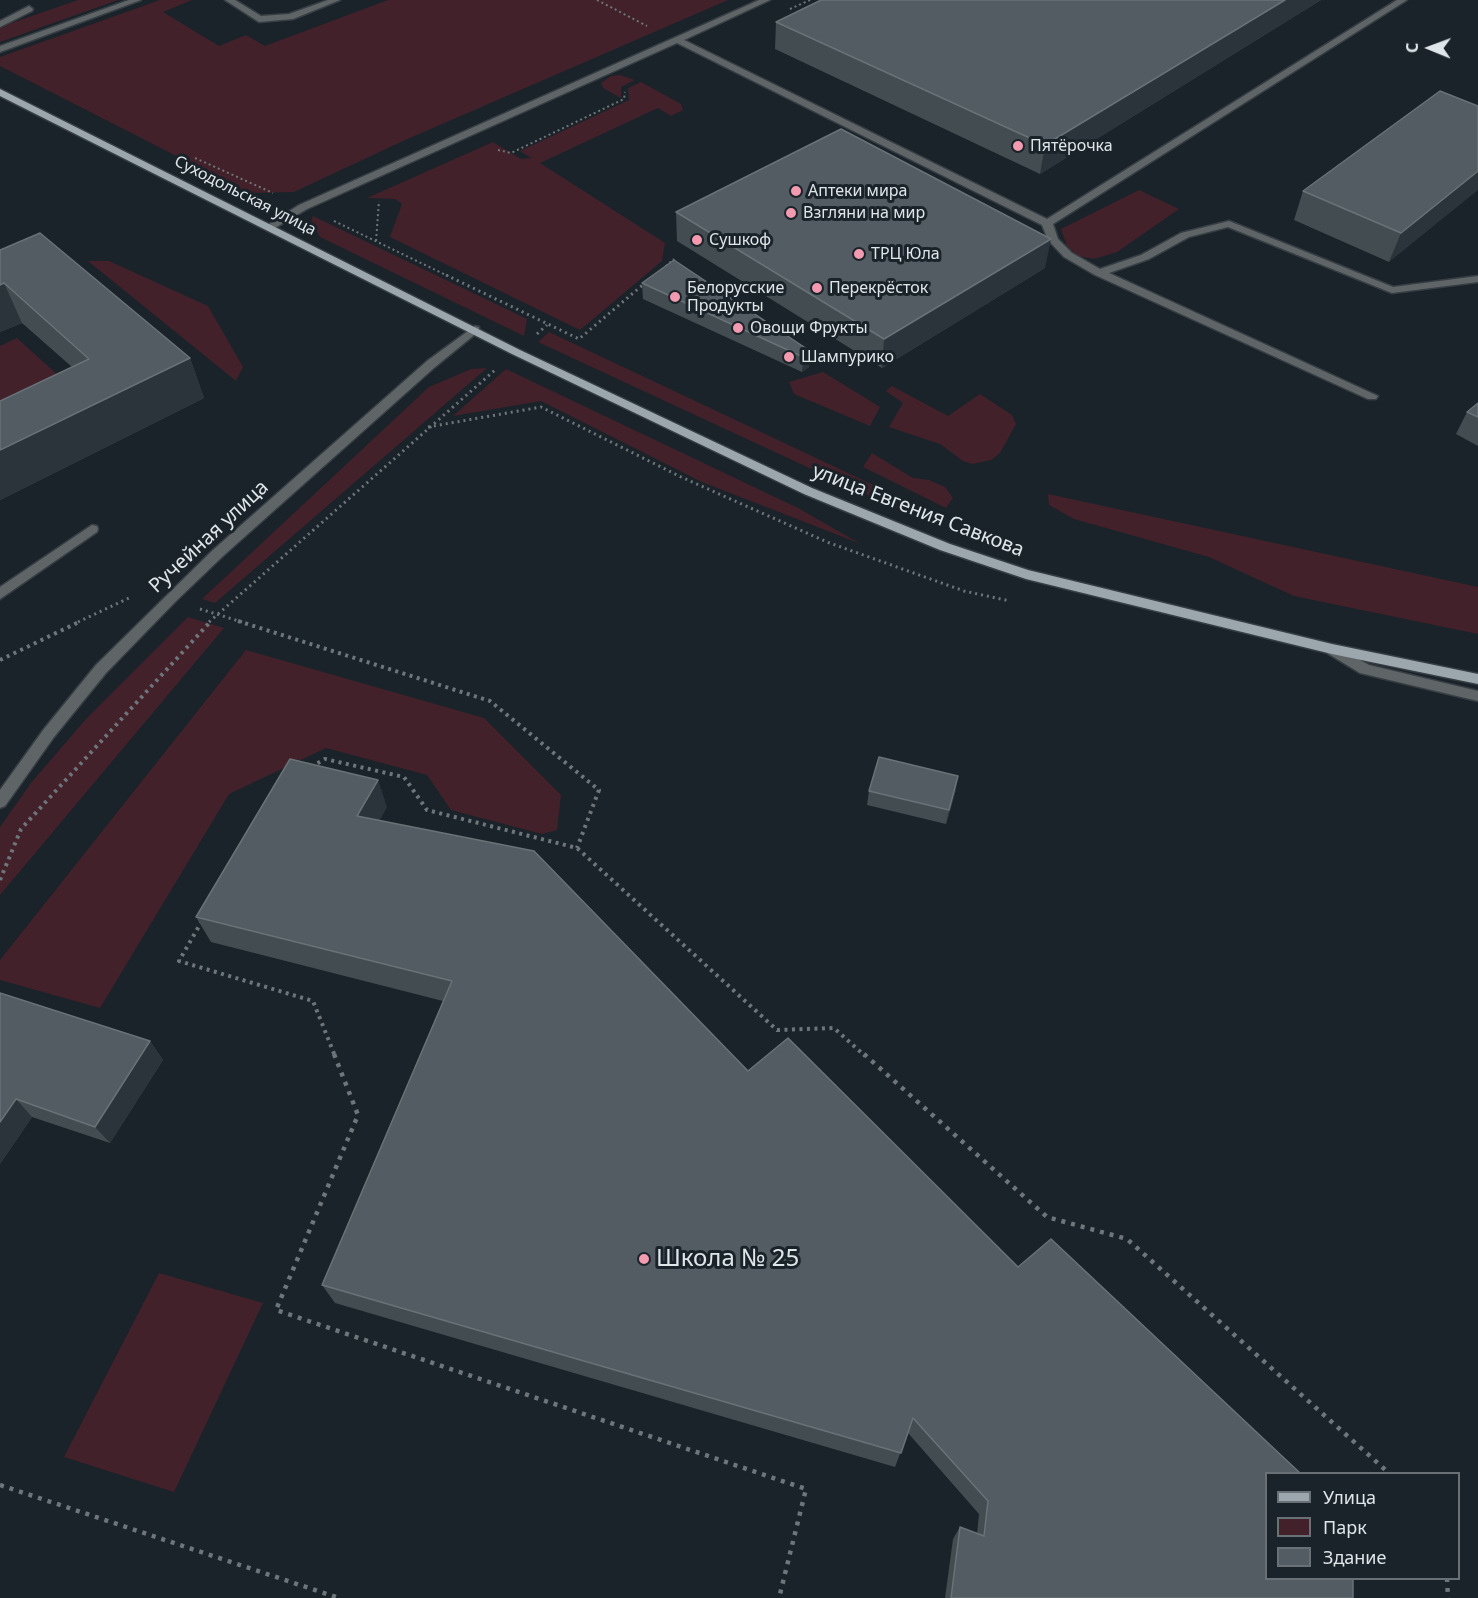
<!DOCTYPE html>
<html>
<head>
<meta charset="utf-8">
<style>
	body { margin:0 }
	#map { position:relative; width:1478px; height:1598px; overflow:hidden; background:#1a2329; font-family:"Noto Sans",sans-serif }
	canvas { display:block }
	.legend { position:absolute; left:1265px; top:1472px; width:195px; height:108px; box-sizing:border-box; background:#1a2329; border:2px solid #697176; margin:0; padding:8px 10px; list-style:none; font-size:18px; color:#dfe6ea }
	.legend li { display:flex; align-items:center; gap:12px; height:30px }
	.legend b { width:30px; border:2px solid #697176 }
	.north { position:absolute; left:1400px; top:18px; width:60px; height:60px; -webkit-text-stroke:4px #1a2329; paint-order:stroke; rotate:271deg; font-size:16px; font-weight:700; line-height:24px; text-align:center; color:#dfe6ea }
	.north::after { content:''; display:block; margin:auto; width:21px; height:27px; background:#dfe6ea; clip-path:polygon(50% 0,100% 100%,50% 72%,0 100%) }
</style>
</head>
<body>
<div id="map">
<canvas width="1478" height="1598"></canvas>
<ul class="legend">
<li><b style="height:8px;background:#9ca6ad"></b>Улица</li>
<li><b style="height:16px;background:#42212a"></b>Парк</li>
<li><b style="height:16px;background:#535c62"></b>Здание</li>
</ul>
<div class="north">С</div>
</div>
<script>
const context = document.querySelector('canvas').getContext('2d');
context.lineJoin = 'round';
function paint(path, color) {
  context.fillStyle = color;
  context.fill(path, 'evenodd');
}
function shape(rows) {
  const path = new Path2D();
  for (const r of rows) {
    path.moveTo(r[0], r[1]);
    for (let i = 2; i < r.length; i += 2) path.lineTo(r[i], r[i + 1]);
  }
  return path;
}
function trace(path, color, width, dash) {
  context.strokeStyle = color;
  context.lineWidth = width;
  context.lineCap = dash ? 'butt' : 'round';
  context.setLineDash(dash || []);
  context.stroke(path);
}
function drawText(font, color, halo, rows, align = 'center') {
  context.font = font + ' "Noto Sans",sans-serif';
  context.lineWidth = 6;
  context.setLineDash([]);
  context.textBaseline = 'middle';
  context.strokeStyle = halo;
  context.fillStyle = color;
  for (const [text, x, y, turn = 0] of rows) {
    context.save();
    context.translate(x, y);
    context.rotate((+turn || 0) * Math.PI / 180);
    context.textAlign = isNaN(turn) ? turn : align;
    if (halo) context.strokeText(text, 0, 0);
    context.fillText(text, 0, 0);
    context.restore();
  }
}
paint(shape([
	[78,0,118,0,0,42,0,27],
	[160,0,192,0,163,12,219,46,246,35,265,46,388,0,728,0,403,141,294,192,249,193,0,66,0,57],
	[620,75,635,80,621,87,621,98,603,88,601,83,611,76],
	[641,82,681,104,683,110,671,116,658,108,540,163,665,243,662,261,580,330,390,237,402,204,395,199,367,198,493,142,521,159,531,158,520,151,629,100,628,88],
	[1139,190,1179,209,1117,252,1094,259,1078,256,1067,246,1061,229],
	[313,216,527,319,524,336,320,237,311,222],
	[88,261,109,261,208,306,243,367,236,381],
	[549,332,937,515,924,517,891,506,538,342],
	[17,338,82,397,0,436,0,346],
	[487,368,215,603,202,599,429,387,471,369],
	[506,369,798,508,861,544,702,482,541,401,453,416],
	[823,372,880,407,870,426,794,394,789,382],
	[892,386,948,416,980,394,1012,415,1016,424,1000,453,991,460,972,464,963,461,940,444,889,427,903,403,886,391],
	[872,453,913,478,929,480,945,487,953,498,946,508,863,467],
	[1048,494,1478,587,1478,634,1294,596,1209,557,1074,519,1049,505],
	[188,617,224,628,0,895,0,827,31,783,86,719],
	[246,650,484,718,561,795,557,830,542,834,451,810,427,775,326,748,229,794,100,1008,0,980,0,960],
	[159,1273,263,1303,174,1492,64,1457]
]), '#42212a');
const minor = shape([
	[129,0,141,0,0,52,0,46,129,0],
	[225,0,235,0,261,16,289,14,328,0,340,0,293,19,259,22,225,0],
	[759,0,770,0,684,40,1047,219,1397,0,1407,0,1053,224,1058,239,1072,253,1100,269,1141,255,1181,233,1229,221,1393,287,1478,276,1478,282,1392,293,1228,227,1189,237,1149,259,1109,273,1378,396,1376,399,1368,399,1095,275,1064,257,1048,240,1042,225,677,43,307,209,275,228,266,226,299,205,759,0],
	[29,6,33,9,32,11,0,27,0,21,29,6],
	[475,326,479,327,479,331,435,367,223,556,176,601,106,673,54,737,5,806,0,808,0,790,44,729,96,665,213,550,427,361,475,326],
	[92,525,97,526,98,529,97,532,0,599,0,587,92,525],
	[1332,644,1369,665,1478,691,1478,701,1360,673,1327,653,1325,649,1327,645,1332,644]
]);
const major = shape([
	[0,89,520,350,812,488,950,544,1028,570,1332,644,1478,674,1478,684,1332,654,1026,579,940,550,804,494,512,354,0,96,0,89]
]);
trace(minor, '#363e44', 3);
trace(major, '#363e44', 3);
trace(shape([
	[597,0,647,26],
	[790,9,810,0],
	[498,150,511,153,624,99,625,92],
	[195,158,273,193],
	[334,221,450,277],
	[376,241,379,201],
	[658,273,674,259]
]), '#6e767b', 2, [2, 3]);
trace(shape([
	[446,275,579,339,645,283],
	[537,334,547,325],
	[428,427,541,407,681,477,827,542,964,591,1010,601],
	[200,609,242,622],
	[78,622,129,598],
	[209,622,495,370]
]), '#6e767b', 3, [2, 4]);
trace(shape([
	[238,621,490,701,599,790,577,848],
	[0,660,81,621],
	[311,767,325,759,404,777,427,810,577,848,777,1030,834,1028,865,1056],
	[0,880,21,829,211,621],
	[202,921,179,961,313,1001,335,1056]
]), '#6e767b', 4, [3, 4.5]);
trace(shape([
	[334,1054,358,1115,276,1310,806,1489,779,1598],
	[864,1054,1047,1217,1127,1239,1390,1474],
	[0,1485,339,1598],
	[1447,1578,1448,1598]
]), '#6e767b', 4.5, [4, 6]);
paint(minor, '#5f6467');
paint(major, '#9ca6ad');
paint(shape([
	[1321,0,1040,174,775,49,776,22],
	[1478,106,1389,262,1294,220,1303,191],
	[676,212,1045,268,882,368,677,241],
	[0,250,190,358,204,398,0,500,0,401,72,367,22,323,0,332],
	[642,283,810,351,809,367,802,372,643,299],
	[1478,403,1478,446,1456,434,1467,412],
	[956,790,946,824,867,805,869,791],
	[387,807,379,820,748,1071,1018,1267,1353,1598,945,1598,953,1539,960,1527,977,1534,979,1514,908,1433,895,1467,335,1303,322,1285,443,1001,211,942,196,917],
	[0,993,150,1041,163,1060,110,1143,32,1117,0,1164]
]), '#424c51');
paint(shape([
	[1285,0,1321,0,1040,174,1045,145],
	[1478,171,1478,190,1389,262,1401,233],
	[1051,239,1045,268,882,368,884,339],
	[4,283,22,323,0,332,0,285],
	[810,351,809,367,802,372,803,357],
	[190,358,204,398,0,500,0,450],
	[958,776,956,790,946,824,949,810],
	[378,780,387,807,367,843,357,816],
	[150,1041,163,1060,110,1143,95,1127],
	[16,1099,32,1117,0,1164,0,1122]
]), '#2b343a');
const building = shape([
	[821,0,1285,0,1045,145,776,22,821,0],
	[1440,91,1478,106,1478,171,1401,233,1303,191,1440,91],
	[841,129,1051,239,884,339,676,212,841,129],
	[40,233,190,358,0,450,0,401,89,359,4,283,0,285,0,250,40,233],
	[674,260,810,351,803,357,642,283,674,260],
	[1478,403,1478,417,1467,412,1478,403],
	[879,757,958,776,949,810,869,791,879,757],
	[290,759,378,780,357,816,534,851,748,1071,788,1038,1018,1267,1051,1239,1300,1473,1266,1473,1266,1578,1353,1578,1353,1598,951,1598,960,1527,984,1536,988,1501,913,1418,901,1453,322,1285,452,981,196,917,290,759],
	[0,993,150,1041,95,1127,16,1099,0,1122,0,993]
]);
paint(building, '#535c62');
trace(building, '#697277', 1.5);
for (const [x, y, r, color] of [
	[1018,146,6,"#f29aaf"],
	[796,191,6,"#f29aaf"],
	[791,213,6,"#f29aaf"],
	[697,240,6,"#f29aaf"],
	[859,254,6,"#f29aaf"],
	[817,288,6,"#f29aaf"],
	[675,297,6,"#f29aaf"],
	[738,328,6,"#f29aaf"],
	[789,357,6,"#f29aaf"],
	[644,1259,6,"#f29aaf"]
]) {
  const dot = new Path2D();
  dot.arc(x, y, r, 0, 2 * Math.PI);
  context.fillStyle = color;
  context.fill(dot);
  trace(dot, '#1a2329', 2);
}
drawText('16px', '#dfe6ea', '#1a2329', [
	["Пятёрочка",1030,146],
	["Аптеки мира",808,191],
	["Взгляни на мир",803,213],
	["Сушкоф",709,240],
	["ТРЦ Юла",871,254],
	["Белорусские",687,288],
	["Продукты",687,306],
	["Перекрёсток",829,288],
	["Овощи Фрукты",750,328],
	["Шампурико",801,357]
], 'left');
drawText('16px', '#dfe6ea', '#1a2329', [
	["Суходольская улица",245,196,27]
]);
drawText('20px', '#dfe6ea', '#1a2329', [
	["улица Евгения Савкова",918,511,21],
	["Ручейная улица",209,537,-43]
]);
drawText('24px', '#dfe6ea', '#1a2329', [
	["Школа № 25",656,1259]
], 'left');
</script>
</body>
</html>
